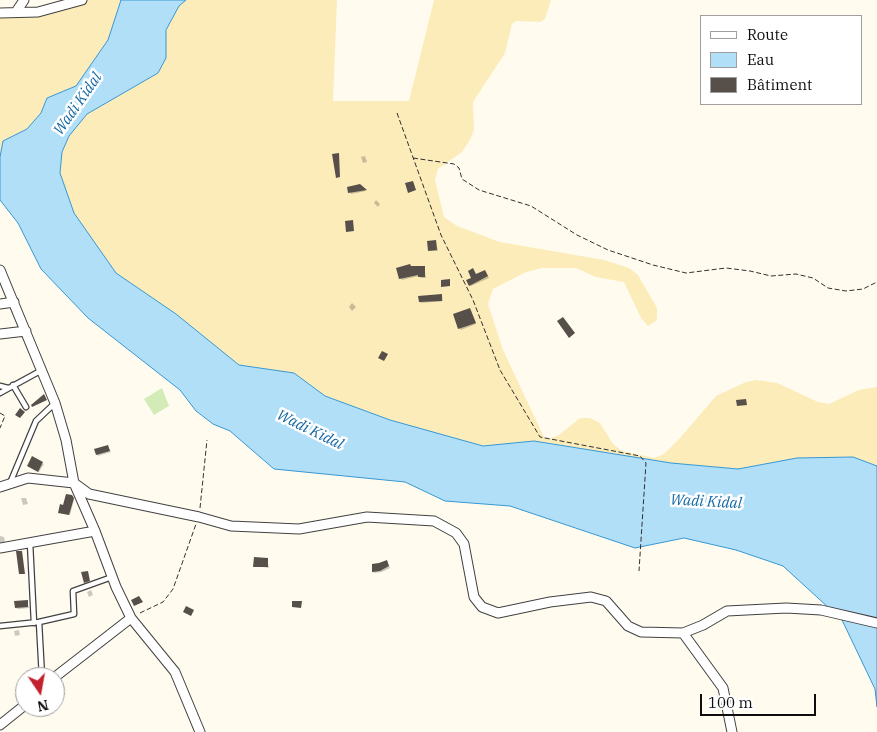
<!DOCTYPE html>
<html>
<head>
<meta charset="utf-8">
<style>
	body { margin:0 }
	#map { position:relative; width:877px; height:732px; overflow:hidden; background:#fffcef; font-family:"IBM Plex Serif",serif }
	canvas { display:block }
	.legend { position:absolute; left:700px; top:15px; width:162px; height:90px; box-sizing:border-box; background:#fff; border:1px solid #9f9f9f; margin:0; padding:6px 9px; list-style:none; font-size:15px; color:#0e0e0e }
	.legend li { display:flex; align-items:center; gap:10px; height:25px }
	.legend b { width:25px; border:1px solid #9f9f9f }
	.north { position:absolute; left:15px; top:667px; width:50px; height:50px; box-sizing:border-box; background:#fff; border:1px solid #9f9f9f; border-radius:50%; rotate:168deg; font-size:14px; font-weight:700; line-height:20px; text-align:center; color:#0e0e0e }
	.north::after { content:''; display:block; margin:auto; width:18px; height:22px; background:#c3212c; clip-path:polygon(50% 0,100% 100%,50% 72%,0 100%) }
	.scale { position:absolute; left:700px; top:694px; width:116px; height:22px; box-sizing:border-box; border:2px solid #0e0e0e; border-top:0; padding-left:6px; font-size:15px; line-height:18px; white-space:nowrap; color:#0e0e0e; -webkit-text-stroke:4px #fff; paint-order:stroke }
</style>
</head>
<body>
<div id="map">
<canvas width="877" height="732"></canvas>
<ul class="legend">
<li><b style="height:6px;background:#fff"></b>Route</li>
<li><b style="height:14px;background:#b2dff8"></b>Eau</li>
<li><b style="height:14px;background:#574f4a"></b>Bâtiment</li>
</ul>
<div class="north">N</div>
<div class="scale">100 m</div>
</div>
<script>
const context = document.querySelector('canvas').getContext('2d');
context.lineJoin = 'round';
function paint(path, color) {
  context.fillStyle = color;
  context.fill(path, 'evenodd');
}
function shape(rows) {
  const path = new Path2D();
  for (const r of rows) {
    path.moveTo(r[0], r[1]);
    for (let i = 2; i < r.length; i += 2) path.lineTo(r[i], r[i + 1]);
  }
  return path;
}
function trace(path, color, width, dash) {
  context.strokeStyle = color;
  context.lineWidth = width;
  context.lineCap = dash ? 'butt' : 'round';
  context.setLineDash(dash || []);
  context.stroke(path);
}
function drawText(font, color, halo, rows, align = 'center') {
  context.font = font + ' "IBM Plex Serif",serif';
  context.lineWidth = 5;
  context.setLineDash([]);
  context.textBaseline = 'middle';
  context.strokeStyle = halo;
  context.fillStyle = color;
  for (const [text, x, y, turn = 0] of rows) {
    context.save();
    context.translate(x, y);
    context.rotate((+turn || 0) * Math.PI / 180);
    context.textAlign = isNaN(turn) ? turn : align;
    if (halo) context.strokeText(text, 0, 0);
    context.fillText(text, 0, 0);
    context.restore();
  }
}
paint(shape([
	[162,388,169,406,154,415,144,399]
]), '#d3ebb7');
paint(shape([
	[65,0,121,0,108,40,76,86,47,98,41,113,27,129,3,141,0,157,0,8,40,7],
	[186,0,337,0,333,101,409,101,434,0,551,0,545,19,540,22,516,21,512,24,505,53,473,102,474,130,470,140,462,152,438,169,435,180,444,217,457,226,500,242,604,260,629,268,638,275,657,308,657,320,648,326,641,318,624,282,596,277,576,268,541,268,524,273,493,289,488,304,503,350,544,437,549,439,559,435,580,418,590,418,600,423,613,444,622,451,654,458,664,454,680,438,716,396,746,382,756,380,777,383,818,402,829,404,859,390,877,387,877,466,853,457,797,458,738,469,671,463,534,441,483,446,390,420,325,396,294,373,239,365,176,314,116,273,74,213,60,173,62,152,69,136,87,114,158,73,166,58,166,30,179,6]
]), '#fcecba');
const water = shape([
	[121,0,186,0,179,6,166,30,166,58,158,73,87,114,69,136,62,152,60,173,74,213,116,273,176,314,239,365,294,373,325,396,390,420,483,446,534,441,671,463,738,469,797,458,853,457,877,466,877,707,875,689,842,620,783,566,736,550,684,538,635,548,510,506,445,501,405,482,274,469,230,431,213,424,196,411,180,390,88,318,41,269,18,223,0,200,0,157,3,141,27,129,41,113,47,98,76,86,108,40,121,0]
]);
paint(water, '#b2dff8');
trace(water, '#3697d2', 1);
paint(shape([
	[365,156,367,162,363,163,361,157],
	[360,186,366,191,351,194,350,192],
	[376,200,380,204,378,207,374,203],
	[436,241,438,251,431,251,429,250],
	[411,267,424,267,426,278,421,278,419,276,402,280,400,278],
	[486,272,489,278,471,286,470,285,476,275],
	[442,296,443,301,421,303,420,302],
	[352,303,356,307,352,311,349,307],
	[470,310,476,324,461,330,459,328],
	[108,446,111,452,98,456,97,454],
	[42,463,44,464,39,472,29,467],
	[73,497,74,500,70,515,61,513,64,507],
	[21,498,26,498,28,504,23,505],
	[0,536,4,537,5,542,0,543],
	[267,559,269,568,255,566],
	[387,561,390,568,382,572,374,573,373,572],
	[91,590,93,595,89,597,87,592],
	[27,601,29,608,18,609,16,608],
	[19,630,20,635,15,636,14,631]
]), '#0003');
paint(shape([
	[339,153,340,177,336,178,332,154],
	[413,181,416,190,408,193,405,183],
	[360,184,367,190,348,193,347,187],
	[353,220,354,231,346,232,345,221],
	[436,240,437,250,428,251,427,241],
	[410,264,411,266,425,266,425,277,418,277,418,275,399,279,396,268],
	[473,268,476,274,485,270,488,276,469,286,466,280,471,278,468,271],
	[450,279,450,286,441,287,441,280],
	[442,294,442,301,419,302,418,296],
	[470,308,476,323,458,329,453,314],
	[563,317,575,333,569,338,557,321],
	[382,351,388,354,384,361,378,358],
	[44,394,47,400,32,407,31,405],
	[746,399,747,405,737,406,736,400],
	[20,408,25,412,20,418,15,415],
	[108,445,110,451,96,455,94,449],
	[32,456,43,462,38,472,27,466],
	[66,494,72,495,74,498,69,515,58,513,60,504,63,505],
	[16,551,22,551,25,574,19,574],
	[254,557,268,558,268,567,253,567],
	[387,560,389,566,380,571,372,572,372,564,379,563],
	[88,571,90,581,84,583,81,572],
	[139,596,143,602,134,606,131,600],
	[28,600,28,607,15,608,14,601],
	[292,601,302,601,301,608,292,607],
	[186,606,194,610,191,616,183,612]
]), '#574f4a');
const service = shape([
	[13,385,26,407],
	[0,386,8,388],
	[0,393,42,370],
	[10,483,36,421,54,404],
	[30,543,34,623],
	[39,622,42,677],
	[0,626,39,622,74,614,73,591,112,577]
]);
const minor = shape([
	[16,12,24,0],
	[0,13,38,12,82,0],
	[0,270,55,403,66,440,74,483,95,531,116,587,131,618,175,672,200,732],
	[0,304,14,302],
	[0,334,26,331],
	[0,487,28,478,74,483,89,494,199,517,231,526,299,529,367,517,434,521,456,533,464,544,474,597,482,607,498,613,550,602,591,597,606,601,628,626,641,632,683,633,703,625,727,611,786,608,821,610,877,623],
	[0,548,95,531],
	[683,633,723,688,732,732],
	[55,677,131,618],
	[0,725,25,705]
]);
trace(service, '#414141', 7);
trace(minor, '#414141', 11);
trace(shape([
	[397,113,441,235,473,300,500,370,540,437,640,456,646,463,639,571],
	[413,158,454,164,459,168,462,179,479,190,531,206,577,235,608,250,653,265,686,273,726,268,750,271,771,276,796,274,813,278,828,288,846,291,863,289,877,282],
	[0,413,5,416,0,428],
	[200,508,207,440],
	[140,613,163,602,173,589,196,524]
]), '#303030', 1, [5, 2.5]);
trace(service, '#fff', 4.5);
trace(minor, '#fff', 9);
drawText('italic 15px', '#1367a4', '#fff', [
	["Wadi Kidal",78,104,-55],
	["Wadi Kidal",310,430,26],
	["Wadi Kidal",706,502,3]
]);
</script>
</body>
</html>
